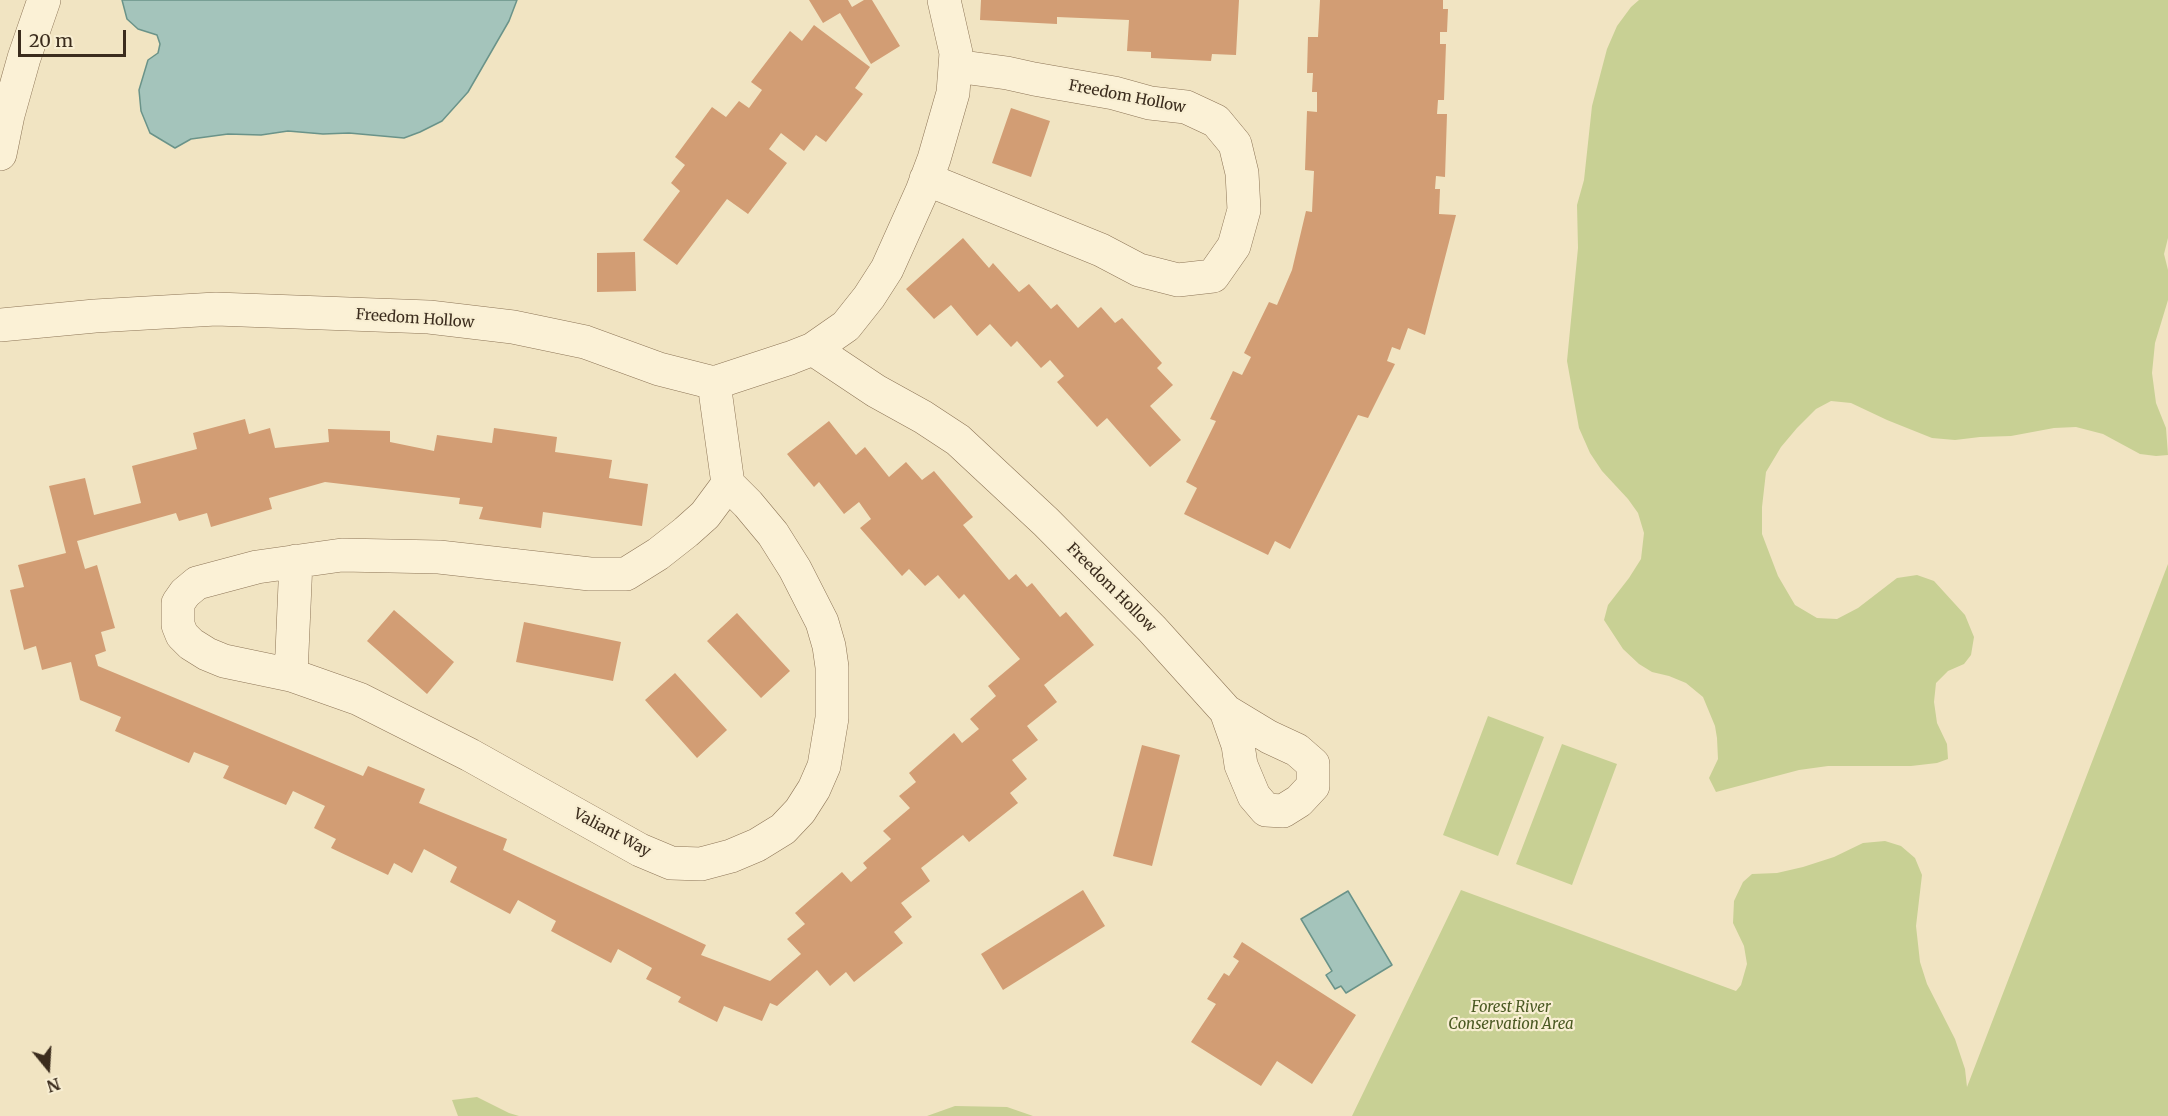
<!DOCTYPE html>
<html>
<head>
<meta charset="utf-8">
<style>
	body { margin:0 }
	#map { position:relative; width:2168px; height:1116px; overflow:hidden; background:#f1e4c2; font-family:Merriweather,serif }
	canvas { display:block }
	.north { position:absolute; left:18px; top:1038px; width:60px; height:60px; -webkit-text-stroke:4px #f8eed2; paint-order:stroke; rotate:162deg; font-size:16px; font-weight:700; line-height:24px; text-align:center; color:#3b2c1d }
	.north::after { content:''; display:block; margin:auto; width:21px; height:27px; background:#3b2c1d; clip-path:polygon(50% 0,100% 100%,50% 72%,0 100%) }
	.scale { position:absolute; left:18px; top:30px; width:108px; height:27px; box-sizing:border-box; border:3px solid #3b2c1d; border-top:0; padding-left:8px; font-size:18px; line-height:21px; white-space:nowrap; color:#3b2c1d; -webkit-text-stroke:4px #f8eed2; paint-order:stroke }
</style>
</head>
<body>
<div id="map">
<canvas width="2168" height="1116"></canvas>
<div class="north">N</div>
<div class="scale">20 m</div>
</div>
<script>
const context = document.querySelector('canvas').getContext('2d');
context.lineJoin = 'round';
function paint(path, color) {
  context.fillStyle = color;
  context.fill(path, 'evenodd');
}
function shape(rows) {
  const path = new Path2D();
  for (const r of rows) {
    path.moveTo(r[0], r[1]);
    for (let i = 2; i < r.length; i += 2) path.lineTo(r[i], r[i + 1]);
  }
  return path;
}
function trace(path, color, width, dash) {
  context.strokeStyle = color;
  context.lineWidth = width;
  context.lineCap = dash ? 'butt' : 'round';
  context.setLineDash(dash || []);
  context.stroke(path);
}
function drawText(font, color, halo, rows, align = 'center') {
  context.font = font + ' Merriweather,serif';
  context.lineWidth = 4.5;
  context.setLineDash([]);
  context.textBaseline = 'middle';
  context.strokeStyle = halo;
  context.fillStyle = color;
  for (const [text, x, y, turn = 0] of rows) {
    context.save();
    context.translate(x, y);
    context.rotate((+turn || 0) * Math.PI / 180);
    context.textAlign = isNaN(turn) ? turn : align;
    if (halo) context.strokeText(text, 0, 0);
    context.fillText(text, 0, 0);
    context.restore();
  }
}
paint(shape([
	[1639,0,2168,0,2168,238,2164,254,2168,270,2168,300,2155,343,2152,373,2156,403,2166,428,2168,455,2156,456,2140,454,2103,434,2076,427,2054,428,2011,436,1980,437,1955,440,1932,438,1887,420,1851,403,1831,401,1816,409,1797,428,1781,447,1766,472,1762,507,1762,534,1778,576,1795,605,1817,618,1837,619,1858,608,1897,578,1917,575,1934,581,1965,615,1974,637,1971,655,1964,664,1948,671,1936,683,1934,702,1937,723,1947,744,1948,759,1937,763,1911,766,1828,766,1799,770,1716,792,1709,778,1718,759,1717,738,1715,726,1703,697,1686,683,1669,676,1652,672,1639,664,1623,649,1604,620,1608,605,1629,578,1641,559,1644,533,1638,513,1628,499,1602,471,1590,453,1579,428,1567,361,1578,248,1577,205,1584,180,1592,106,1607,49,1617,26,1631,7],
	[2168,564,2168,1116,1352,1116,1461,890,1736,991,1741,985,1747,964,1744,946,1733,923,1734,901,1743,882,1752,874,1777,873,1803,867,1834,857,1863,843,1885,841,1901,846,1915,858,1922,875,1916,926,1920,962,1927,984,1955,1039,1965,1069,1967,1087],
	[1488,716,1544,737,1498,856,1443,835],
	[1562,744,1617,764,1572,885,1516,864],
	[477,1097,509,1113,519,1116,458,1116,452,1100],
	[955,1106,1007,1107,1033,1116,927,1116]
]), '#c8d094');
const water = shape([
	[122,0,517,0,509,21,468,92,442,121,420,132,404,138,349,133,323,134,288,131,261,135,228,134,191,139,175,148,150,133,141,111,139,90,148,60,158,53,160,44,157,35,138,29,127,19,122,0],
	[1348,891,1392,965,1346,993,1341,986,1335,989,1326,975,1332,971,1301,919,1348,891]
]);
paint(water, '#a4c4bb');
trace(water, '#6a9389', 1.5);
paint(shape([
	[809,0,848,0,852,7,864,0,872,0,900,46,871,64,840,13,823,23],
	[981,0,1239,0,1236,55,1212,54,1211,61,1151,58,1151,52,1127,51,1129,20,1057,17,1057,24,980,20],
	[1320,0,1443,0,1443,9,1448,9,1447,32,1440,32,1440,44,1446,44,1444,100,1438,100,1437,114,1447,114,1445,177,1436,176,1435,189,1440,189,1439,214,1456,215,1425,335,1408,328,1400,350,1392,347,1387,361,1395,364,1368,418,1358,415,1290,549,1275,541,1268,555,1184,514,1197,488,1186,482,1216,421,1210,419,1233,371,1242,375,1251,357,1244,353,1269,302,1277,305,1292,270,1306,211,1312,212,1314,171,1305,170,1307,111,1317,112,1317,92,1312,92,1313,73,1307,73,1308,37,1318,37],
	[814,25,870,67,855,88,863,94,826,142,816,135,804,151,781,133,769,149,787,163,748,214,727,199,677,265,643,240,680,191,671,183,685,165,675,157,712,107,726,117,739,101,749,108,762,90,751,82,790,31,802,41],
	[1011,108,1050,121,1031,177,992,163],
	[963,238,989,268,993,263,1019,292,1029,284,1051,309,1057,304,1078,328,1101,307,1115,323,1122,318,1162,363,1157,368,1173,385,1150,406,1181,440,1150,467,1107,418,1097,427,1057,382,1064,376,1050,360,1041,368,1017,341,1011,347,990,324,977,336,951,305,934,319,906,289],
	[635,252,636,291,597,292,597,253],
	[245,419,249,434,270,428,275,448,329,442,328,429,390,431,390,442,434,451,437,435,492,443,494,428,557,437,555,452,612,460,609,478,648,484,642,526,543,512,541,528,479,519,483,507,459,504,460,498,325,482,269,498,272,509,211,527,207,513,179,521,176,513,77,541,85,569,97,565,115,628,101,632,106,651,95,655,98,666,363,776,368,766,425,789,419,803,507,839,503,850,706,945,701,955,770,981,801,954,787,939,805,924,795,913,842,872,851,882,867,868,863,863,891,839,883,831,910,808,899,796,916,782,909,773,954,733,962,743,979,729,970,719,996,696,988,686,1020,659,964,594,959,599,938,575,925,586,909,569,902,576,860,528,871,519,859,502,844,514,819,482,814,487,787,454,829,421,856,455,865,447,889,477,906,462,922,480,934,471,973,517,963,525,1009,580,1016,574,1027,587,1032,583,1060,617,1066,612,1094,645,1044,685,1057,702,1027,726,1038,740,1012,760,1027,779,1010,793,1018,803,969,842,963,835,921,868,930,881,901,903,912,917,894,932,903,943,854,982,846,972,830,986,817,970,777,1006,770,1003,762,1021,724,1006,717,1022,678,1002,681,997,646,979,652,968,618,949,611,963,551,931,556,921,518,900,510,914,450,882,457,867,424,849,412,873,394,863,388,875,331,848,336,839,314,828,325,806,293,791,286,805,223,778,229,766,194,752,189,763,115,731,121,717,80,700,71,662,42,670,36,646,24,650,10,590,24,587,18,565,66,553,49,486,85,478,94,515,141,503,132,466,197,449,193,433],
	[394,610,454,662,427,694,367,641],
	[737,613,790,671,761,698,707,641],
	[524,622,621,642,613,681,516,662],
	[675,673,727,730,697,758,645,700],
	[1142,745,1180,755,1152,866,1113,856],
	[1083,890,1105,926,1003,990,981,954],
	[1242,942,1356,1015,1312,1084,1277,1061,1261,1086,1191,1042,1216,1004,1207,999,1224,973,1229,976,1239,961,1233,957]
]), '#d29d74');
const minor = shape([
	[0,154,8,115,24,58,44,0],
	[926,179,1101,250,1139,270,1178,280,1213,276,1234,246,1244,210,1242,173,1235,144,1216,121,1186,107,1150,103,1114,93,1034,79,1007,73,955,66],
	[0,325,95,316,216,309,429,317,513,327,585,342,659,369,714,383,790,358,813,349,846,326,869,297,887,269,922,191,934,159,953,93,956,53,944,0],
	[813,349,876,391,923,417,958,440,1046,522,1152,629,1226,711,1269,737,1297,750,1313,764,1313,786,1299,801,1283,811,1266,810,1254,796,1241,765,1238,745,1226,711],
	[714,383,728,484],
	[728,484,748,504,773,534,795,569,822,622,829,646,832,667,832,718,824,766,814,789,800,811,783,829,757,845,731,856,701,864,671,863,640,850,470,755,359,699,291,675,224,661,207,654,191,644,182,635,178,625,178,603,185,593,197,583,257,567,342,555,439,557,590,574,626,574,658,554,686,532,705,515,728,484],
	[291,675,296,561]
]);
trace(minor, '#8d7557', 34);
trace(minor, '#fbf1d6', 33);
drawText('15px', '#3b2c1d', '#f8eed2', [
	["Freedom Hollow",1127,97,11],
	["Freedom Hollow",415,319,4],
	["Freedom Hollow",1111,588,45],
	["Valiant Way",612,833,28]
]);
drawText('italic 15px', '#4a5922', '#f8eed2', [
	["Forest River",1511,1008],
	["Conservation Area",1511,1025]
]);
</script>
</body>
</html>
